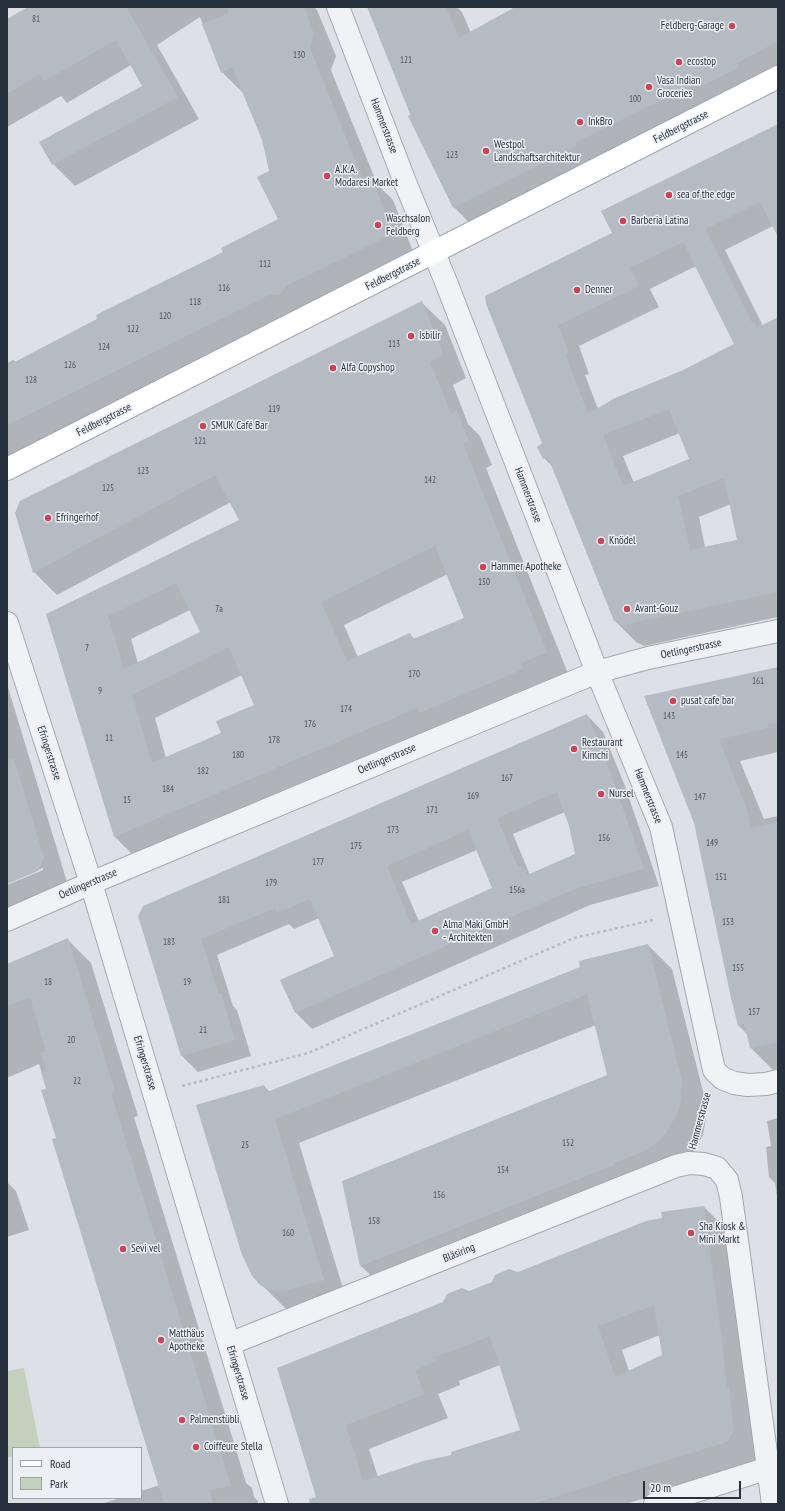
<!DOCTYPE html>
<html>
<head>
<meta charset="utf-8">
<style>
	body { margin:0 }
	#map { position:relative; width:785px; height:1511px; overflow:hidden; background:#dde1e7; font-family:"PT Sans Narrow",sans-serif }
	canvas { display:block }
	.frame { position:absolute; inset:0; border:8px solid #27303d; pointer-events:none }
	.legend { position:absolute; left:12px; top:1447px; width:130px; height:52px; box-sizing:border-box; background:#ecf0f4; border:1px solid #9da3ab; margin:0; padding:5px 7px; list-style:none; font-size:12px; color:#27303d }
	.legend li { display:flex; align-items:center; gap:8px; height:20px }
	.legend b { width:20px; border:1px solid #9da3ab }
	.scale { position:absolute; left:643px; top:1481px; width:98px; height:18px; box-sizing:border-box; border:2px solid #27303d; border-top:0; padding-left:5px; font-size:12px; line-height:14px; white-space:nowrap; color:#27303d; -webkit-text-stroke:3px #ecf0f4; paint-order:stroke }
</style>
</head>
<body>
<div id="map">
<canvas width="785" height="1511"></canvas>
<div class="frame"></div>
<ul class="legend">
<li><b style="height:5px;background:#fff"></b>Road</li>
<li><b style="height:11px;background:#c4d0be"></b>Park</li>
</ul>
<div class="scale">20 m</div>
</div>
<script>
const context = document.querySelector('canvas').getContext('2d');
context.lineJoin = 'round';
function paint(path, color) {
  context.fillStyle = color;
  context.fill(path, 'evenodd');
}
function shape(rows) {
  const path = new Path2D();
  for (const r of rows) {
    path.moveTo(r[0], r[1]);
    for (let i = 2; i < r.length; i += 2) path.lineTo(r[i], r[i + 1]);
  }
  return path;
}
function trace(path, color, width, dash) {
  context.strokeStyle = color;
  context.lineWidth = width;
  context.lineCap = dash ? 'butt' : 'round';
  context.setLineDash(dash || []);
  context.stroke(path);
}
function drawText(font, color, halo, rows, align = 'center') {
  context.font = font + ' "PT Sans Narrow",sans-serif';
  context.lineWidth = 3;
  context.setLineDash([]);
  context.textBaseline = 'middle';
  context.strokeStyle = halo;
  context.fillStyle = color;
  for (const [text, x, y, turn = 0] of rows) {
    context.save();
    context.translate(x, y);
    context.rotate((+turn || 0) * Math.PI / 180);
    context.textAlign = isNaN(turn) ? turn : align;
    if (halo) context.strokeText(text, 0, 0);
    context.fillText(text, 0, 0);
    context.restore();
  }
}
paint(shape([
	[24,1368,40,1448,13,1448,13,1456,7,1457,7,1371]
]), '#c4d0be');
paint(shape([
	[30,7,314,7,317,10,336,56,331,70,377,184,393,200,412,249,409,257,7,458,7,363,13,360,16,362,224,252,280,220,263,140,244,94,222,72,200,17,157,45,199,119,75,186,53,164,144,86,131,65,67,103,61,96,7,127,7,20],
	[368,7,457,7,462,12,471,33,517,7,778,7,778,79,478,232,454,207,411,115],
	[778,125,778,225,777,224,725,250,763,326,778,318,778,617,644,646,636,642,614,620,553,467,544,458,544,444,487,303,614,233],
	[696,266,735,345,682,372,598,409,585,375,589,374,579,346,659,307,650,289],
	[680,433,690,460,634,483,623,456],
	[731,504,739,540,705,547,699,517],
	[421,302,445,325,466,378,453,385,468,424,480,436,492,465,486,468,569,676,138,860,115,837,47,615,240,520,231,502,57,595,34,572],
	[448,574,465,619,415,640,410,634,358,657,344,625],
	[190,610,202,633,138,663,131,639],
	[242,675,255,705,222,734,166,758,155,718],
	[778,668,778,752,740,761,764,819,778,816,778,1068,773,1070,751,1048,747,1034,739,1026,732,998,695,823,645,697],
	[7,684,67,882,7,917,7,885,43,870,43,868,7,883],
	[587,715,603,732,625,786,659,886,590,905,312,1029,296,1013,335,956,319,918,294,929,289,924,217,955,233,1006,237,1010,251,1056,198,1072,182,1056,139,916],
	[565,812,570,826,576,855,530,875,513,834],
	[477,850,494,888,419,921,402,882],
	[67,939,91,963,138,1116,134,1117,235,1446,246,1483,252,1488,254,1497,258,1501,258,1504,101,1504,120,1498,141,1498,141,1491,160,1485,57,1138,47,1090,39,1064,7,1078,7,965],
	[648,945,672,969,707,1107,705,1124,703,1135,692,1155,386,1290,361,1266,343,1182,608,1076,596,1025,299,1143,348,1305,297,1314,286,1309,261,1284,264,1086,270,1092],
	[778,1118,778,1203,775,1183,769,1177,766,1147,771,1146,767,1121],
	[7,1182,16,1191,29,1230,7,1237],
	[704,1207,728,1231,758,1456,751,1465,629,1503,630,1504,319,1504,278,1369,518,1273,663,1219],
	[660,1335,663,1356,629,1371,622,1350],
	[500,1365,521,1431,453,1456,378,1477,369,1449,448,1418,438,1394,460,1385,459,1381]
]), '#0003');
paint(shape([
	[28,7,126,7,178,97,52,165,39,142,142,86,116,40,44,81,40,74,7,94,7,19],
	[227,7,304,7,314,34,310,48,363,180,371,177,391,226,388,236,286,286,280,294,274,295,269,295,7,425,7,366,97,319,96,315,223,252,221,248,278,219,257,177,269,171,262,140,232,67,221,73,202,24,229,13],
	[367,7,446,7,459,38,515,7,778,7,778,41,737,63,739,67,704,85,702,81,649,106,575,143,577,146,453,208,408,116,410,114],
	[778,124,778,237,760,202,705,229,752,323,754,322,757,328,778,317,778,592,622,625,614,621,548,457,543,459,537,447,542,443,486,304,485,296,612,233,601,211],
	[683,242,734,344,681,371,615,398,588,414,565,354,569,353,558,325,639,286,630,268],
	[669,409,689,459,623,486,603,435],
	[724,478,737,540,690,550,678,496],
	[422,301,443,354,430,362,451,414,457,411,469,442,463,444,547,652,521,663,523,669,419,713,417,708,114,837,46,614,239,520,215,475,33,573,15,513,20,501],
	[435,546,464,618,413,639,410,633,347,661,321,602],
	[176,583,200,632,124,669,108,616],
	[229,647,254,705,216,721,221,733,152,763,132,695],
	[778,667,778,722,767,724,768,728,719,739,746,807,751,828,778,822,778,1042,750,1048,744,1024,738,1026,731,998,694,823,644,696],
	[587,714,609,769,644,869,574,889,295,1013,280,980,334,956,310,899,277,913,275,908,201,939,218,993,221,993,235,1040,181,1056,138,916,143,906],
	[557,792,569,826,575,854,527,875,522,866,518,867,497,818],
	[468,830,492,888,411,924,387,866],
	[14,759,44,858,38,871,7,884,7,760],
	[68,938,115,1092,111,1093,231,1486,209,1490,213,1504,164,1504,52,1139,56,1138,41,1090,46,1089,41,1072,46,1070,41,1053,46,1051,30,997,7,1006,7,964],
	[648,944,682,1082,681,1099,679,1110,668,1130,660,1140,646,1150,614,1163,614,1165,360,1266,342,1181,607,1075,587,994,275,1119,324,1280,283,1291,271,1290,260,1285,252,1276,242,1255,196,1105,264,1085,267,1092,580,967,579,961],
	[704,1206,722,1341,727,1387,729,1386,734,1431,727,1442,606,1479,608,1480,531,1504,310,1504,309,1499,316,1497,277,1368,443,1302,447,1294,462,1288,469,1291,492,1282,495,1275,509,1269,518,1272,646,1221,662,1218,661,1212],
	[654,1305,662,1355,615,1377,598,1326],
	[490,1336,520,1430,451,1452,451,1455,423,1461,363,1481,346,1425,424,1394,415,1370,437,1361,435,1357]
]), '#b5bbc3');
const minor = shape([
	[338,7,405,182,446,282,597,672,661,827,714,1070,722,1078,734,1083,748,1085,766,1084,778,1081],
	[7,623,91,883,277,1504],
	[7,920,91,883,597,672,648,658,778,631],
	[229,1344,676,1166,689,1163,704,1164,717,1168,727,1180,731,1197,773,1504],
	[655,1504,778,1465]
]);
const major = shape([
	[7,469,778,77]
]);
trace(minor, '#a3a8b1', 24);
trace(major, '#9da6b2', 24);
trace(shape([
	[182,1086,308,1053,574,938,653,920],
	[696,1135,705,1101]
]), '#b8bcc1', 2.5, [3, 3]);
trace(minor, '#f0f2f5', 22);
trace(major, '#fff', 22);
for (const [x, y, r, color] of [
	[732,26,4,"#ca445c"],
	[679,62,4,"#ca445c"],
	[649,87,4,"#ca445c"],
	[580,122,4,"#ca445c"],
	[486,151,4,"#ca445c"],
	[327,176,4,"#ca445c"],
	[669,195,4,"#ca445c"],
	[623,221,4,"#ca445c"],
	[378,225,4,"#ca445c"],
	[577,290,4,"#ca445c"],
	[411,336,4,"#ca445c"],
	[333,368,4,"#ca445c"],
	[203,426,4,"#ca445c"],
	[48,518,4,"#ca445c"],
	[601,541,4,"#ca445c"],
	[483,567,4,"#ca445c"],
	[627,609,4,"#ca445c"],
	[673,701,4,"#ca445c"],
	[574,749,4,"#ca445c"],
	[601,794,4,"#ca445c"],
	[435,931,4,"#ca445c"],
	[691,1233,4,"#ca445c"],
	[123,1249,4,"#ca445c"],
	[161,1340,4,"#ca445c"],
	[182,1420,4,"#ca445c"],
	[196,1447,4,"#ca445c"]
]) {
  const dot = new Path2D();
  dot.arc(x, y, r, 0, 2 * Math.PI);
  context.fillStyle = color;
  context.fill(dot);
  trace(dot, '#ecf0f4', 1.5);
}
drawText('9px', '#4a535e', null, [
	["81",36,19],
	["130",299,55],
	["121",406,60],
	["100",635,99],
	["123",452,155],
	["112",265,264],
	["116",224,288],
	["118",195,302],
	["120",165,316],
	["122",133,329],
	["113",394,344],
	["124",104,347],
	["126",70,365],
	["128",31,380],
	["119",274,409],
	["121",200,441],
	["123",143,471],
	["142",430,480],
	["125",108,488],
	["150",484,582],
	["7a",219,609],
	["7",87,648],
	["170",414,674],
	["161",758,681],
	["9",100,691],
	["174",346,709],
	["143",669,716],
	["176",310,724],
	["11",109,738],
	["178",274,740],
	["180",238,755],
	["145",682,755],
	["182",203,771],
	["167",507,778],
	["184",168,789],
	["169",473,796],
	["147",700,797],
	["15",127,800],
	["171",432,810],
	["173",393,830],
	["156",604,838],
	["149",712,843],
	["175",356,846],
	["177",318,862],
	["151",721,877],
	["179",271,883],
	["156a",517,890],
	["181",224,900],
	["153",728,922],
	["183",169,942],
	["155",738,968],
	["18",48,982],
	["19",187,982],
	["157",754,1012],
	["21",203,1030],
	["20",71,1040],
	["22",77,1081],
	["152",568,1143],
	["25",245,1145],
	["154",503,1170],
	["156",439,1195],
	["158",374,1221],
	["160",288,1233]
]);
drawText('11px', '#27303d', '#ecf0f4', [
	["Feldberg-Garage",724,26,"right"],
	["ecostop",687,62],
	["Vasa Indian",657,81],
	["Groceries",657,94],
	["InkBro",588,122],
	["Westpol",494,145],
	["Landschaftsarchitektur",494,158],
	["A.K.A.",335,170],
	["Modaresi Market",335,183],
	["sea of the edge",677,195],
	["Waschsalon",386,219],
	["Feldberg",386,232],
	["Barberia Latina",631,221],
	["Denner",585,290],
	["Isbilir",419,336],
	["Alfa Copyshop",341,368],
	["SMUK Café Bar",211,426],
	["Efringerhof",56,518],
	["Knödel",609,541],
	["Hammer Apotheke",491,567],
	["Avant-Gouz",635,609],
	["pusat cafe bar",681,701],
	["Restaurant",582,743],
	["Kimchi",582,756],
	["Nursel",609,794],
	["Alma Maki GmbH",443,925],
	["- Architekten",443,938],
	["Sha Kiosk &",699,1227],
	["Mini Markt",699,1240],
	["Sevi vel",131,1249],
	["Matthäus",169,1334],
	["Apotheke",169,1347],
	["Palmenstübli",190,1420],
	["Coiffeure Stella",204,1447]
], 'left');
drawText('11px', '#27303d', '#ecf0f4', [
	["Hammerstrasse",384,126,69],
	["Feldbergstrasse",681,127,-27],
	["Feldbergstrasse",393,274,-27],
	["Feldbergstrasse",104,420,-27],
	["Hammerstrasse",528,495,69],
	["Oetlingerstrasse",691,649,-12],
	["Efringerstrasse",49,753,72],
	["Oetlingerstrasse",387,759,-23],
	["Hammerstrasse",648,796,68],
	["Oetlingerstrasse",88,884,-23],
	["Efringerstrasse",145,1063,73],
	["Hammerstrasse",700,1121,-75],
	["Bläsiring",459,1253,-22],
	["Efringerstrasse",238,1373,73]
]);
</script>
</body>
</html>
